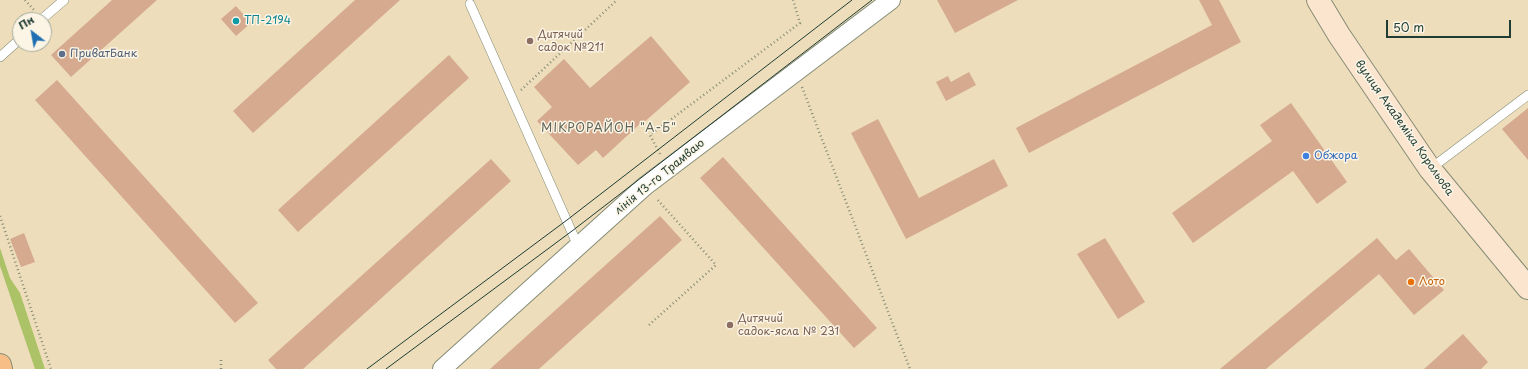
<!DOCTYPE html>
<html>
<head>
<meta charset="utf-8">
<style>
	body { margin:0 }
	#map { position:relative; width:1528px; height:369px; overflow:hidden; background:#edddba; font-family:"Playpen Sans",sans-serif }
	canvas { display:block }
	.north { position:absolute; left:12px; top:12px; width:40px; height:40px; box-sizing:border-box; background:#fcf5e5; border:1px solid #a4ab9e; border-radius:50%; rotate:329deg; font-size:11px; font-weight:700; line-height:16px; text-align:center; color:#1f3d34 }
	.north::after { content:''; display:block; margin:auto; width:14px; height:18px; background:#1f6fb2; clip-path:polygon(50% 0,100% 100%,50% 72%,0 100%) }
	.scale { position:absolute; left:1386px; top:20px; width:125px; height:18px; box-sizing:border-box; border:2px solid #1f3d34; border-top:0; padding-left:5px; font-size:12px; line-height:14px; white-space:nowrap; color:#1f3d34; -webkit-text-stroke:3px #fcf5e5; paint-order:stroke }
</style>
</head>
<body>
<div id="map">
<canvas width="1528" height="369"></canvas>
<div class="north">Пн</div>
<div class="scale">50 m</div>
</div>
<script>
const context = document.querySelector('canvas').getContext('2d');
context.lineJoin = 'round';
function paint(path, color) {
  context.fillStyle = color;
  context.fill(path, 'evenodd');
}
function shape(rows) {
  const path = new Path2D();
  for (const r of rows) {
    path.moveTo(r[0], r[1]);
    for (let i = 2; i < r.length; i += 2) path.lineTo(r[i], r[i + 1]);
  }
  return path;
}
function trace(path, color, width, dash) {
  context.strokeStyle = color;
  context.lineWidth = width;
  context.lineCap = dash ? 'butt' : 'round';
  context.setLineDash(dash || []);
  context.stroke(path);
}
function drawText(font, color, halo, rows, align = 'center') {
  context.font = font + ' "Playpen Sans",sans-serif';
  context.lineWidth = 3;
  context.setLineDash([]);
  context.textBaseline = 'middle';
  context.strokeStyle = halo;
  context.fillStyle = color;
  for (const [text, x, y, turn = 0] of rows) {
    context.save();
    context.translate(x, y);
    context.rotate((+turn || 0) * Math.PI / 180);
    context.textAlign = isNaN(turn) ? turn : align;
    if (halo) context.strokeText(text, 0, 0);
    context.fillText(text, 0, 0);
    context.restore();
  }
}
paint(shape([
	[0,248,10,278,20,293,45,369,35,369,0,266]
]), '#abc267');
paint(shape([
	[112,0,157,0,71,77,51,55],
	[355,0,400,0,253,133,233,111],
	[937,0,1018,0,955,33],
	[1199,0,1219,0,1241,42,1029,153,1016,128,1212,25],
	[236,6,251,23,236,36,221,19],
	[651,36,690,82,642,124,641,123,603,158,596,150,578,165,537,121,552,107,534,87,564,59,590,88],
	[449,55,469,78,298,232,278,210],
	[969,72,976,85,946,101,936,82,948,76,951,82],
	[57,80,258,303,235,323,35,100],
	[1291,103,1347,182,1317,204,1293,171,1193,243,1172,213,1272,141,1260,125],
	[1528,108,1528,160,1502,129],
	[878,119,919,198,994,159,1008,186,906,239,851,133],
	[723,157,877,328,854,348,700,178],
	[491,159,511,181,303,369,276,369,268,360],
	[660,216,682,240,539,369,490,369],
	[24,233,35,262,21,267,10,239],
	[1105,238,1145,302,1118,319,1077,254],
	[1377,238,1396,260,1409,249,1444,290,1414,315,1379,274,1266,369,1220,369],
	[1463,334,1488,362,1481,369,1424,369]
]), '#d5aa8f');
const lane = shape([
	[470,4,578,246],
	[41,20,64,0],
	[0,57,20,39],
	[1430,169,1528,95]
]);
const street = shape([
	[442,369,645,186,891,0]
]);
const secondary = shape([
	[1318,0,1339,35,1430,169,1528,288]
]);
const primary = shape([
	[0,365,1,369]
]);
trace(lane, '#868d77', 10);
trace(street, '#868d77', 20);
trace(secondary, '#868d77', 24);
trace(primary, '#868d77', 24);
trace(shape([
	[25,0,34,10],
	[802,87,910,369],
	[521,90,617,0],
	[660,154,650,135,800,23,793,0],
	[0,216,51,369],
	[649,325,716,265,656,198],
	[221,369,221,357]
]), '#868d77', 2.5, [1, 3]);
trace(lane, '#fff', 9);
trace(street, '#fff', 18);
trace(secondary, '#fce5cf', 22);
trace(primary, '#f7be87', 22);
trace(shape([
	[367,369,567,220,852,0],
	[386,369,572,231,872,0]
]), '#1f3d34', 1);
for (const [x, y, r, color] of [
	[236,21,4,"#0f9aa8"],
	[530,41,4,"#8d6e63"],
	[62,54,4,"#5c6f8a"],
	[1306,156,4,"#3f7fe0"],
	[1411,282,4,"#e8710a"],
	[730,325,4,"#8d6e63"]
]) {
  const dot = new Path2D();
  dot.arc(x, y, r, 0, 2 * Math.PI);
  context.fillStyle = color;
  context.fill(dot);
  trace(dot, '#fcf5e5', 1.5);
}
drawText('11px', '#0d838f', '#fcf5e5', [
	["ТП-2194",244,21]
], 'left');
drawText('11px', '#785e54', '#fcf5e5', [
	["Дитячий",538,35],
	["садок №211",538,48],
	["Дитячий",738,319],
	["садок-ясла № 231",738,332]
], 'left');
drawText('11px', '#4e5e75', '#fcf5e5', [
	["ПриватБанк",70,54]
], 'left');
drawText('11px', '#1f3d34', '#fcf5e5', [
	["вулиця Академіка Корольова",1404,128,55],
	["лінія 13-го Трамваю",660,177,-39]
]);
drawText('11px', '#366cbe', '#fcf5e5', [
	["Обжора",1314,156]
], 'left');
drawText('11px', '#c56008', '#fcf5e5', [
	["Лото",1419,282]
], 'left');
context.letterSpacing = '1px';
drawText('12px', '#5f6354', '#fcf5e5', [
	["МІКРОРАЙОН \"А-Б\"",609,129]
]);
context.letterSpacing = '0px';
</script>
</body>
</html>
